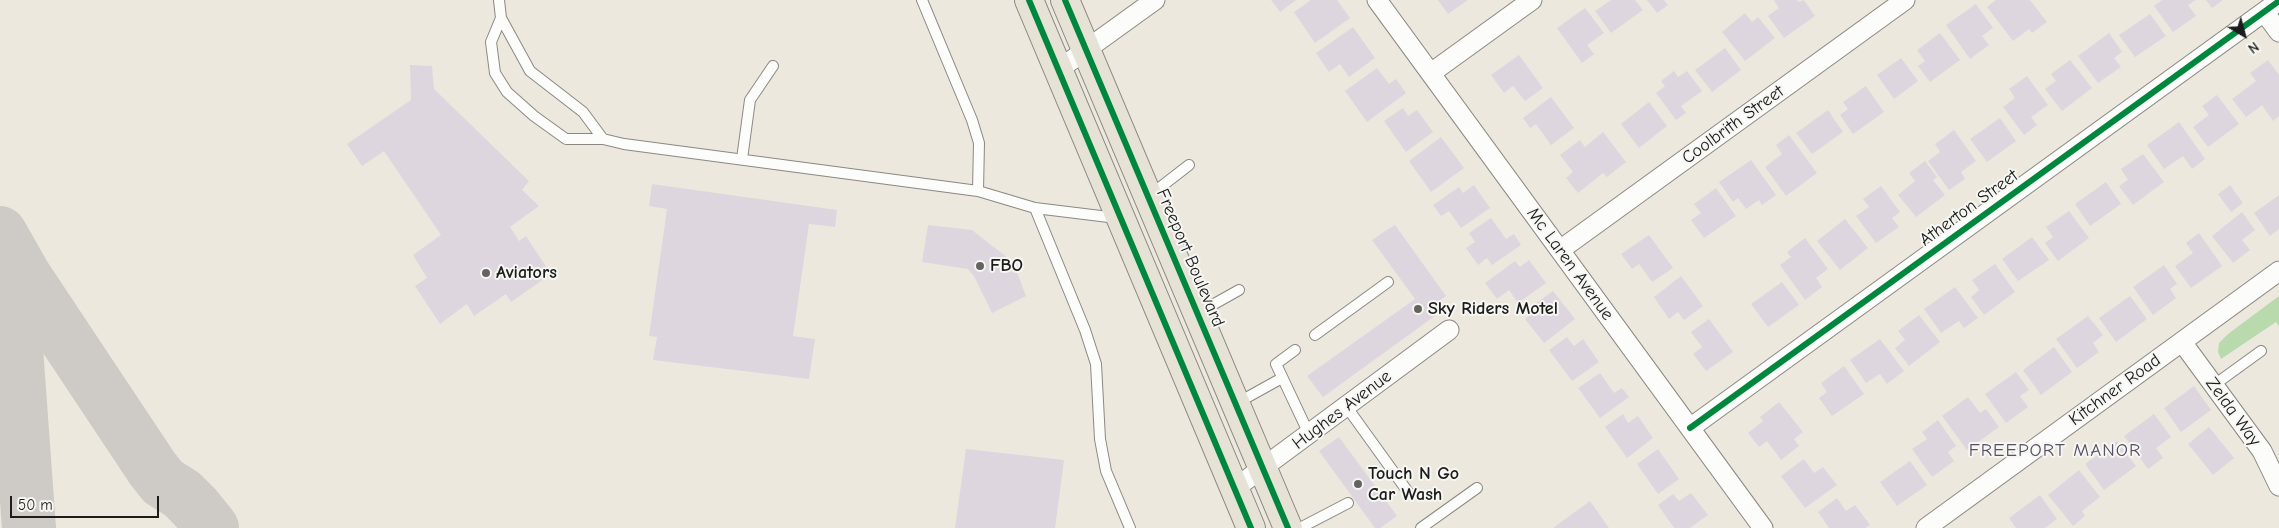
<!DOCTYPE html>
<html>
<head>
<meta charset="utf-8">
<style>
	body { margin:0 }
	#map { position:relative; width:2279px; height:528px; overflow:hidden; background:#ede8de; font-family:"Comic Neue",sans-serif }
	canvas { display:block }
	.north { position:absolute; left:2219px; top:10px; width:50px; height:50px; -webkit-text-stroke:4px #f6f6f2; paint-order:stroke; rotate:143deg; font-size:14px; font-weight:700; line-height:20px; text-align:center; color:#1c1c1c }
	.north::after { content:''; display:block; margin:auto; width:18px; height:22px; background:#1c1c1c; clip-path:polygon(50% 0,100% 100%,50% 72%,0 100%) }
	.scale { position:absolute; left:10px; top:496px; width:149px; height:22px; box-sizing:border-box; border:2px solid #1c1c1c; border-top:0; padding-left:6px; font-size:15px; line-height:18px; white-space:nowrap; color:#1c1c1c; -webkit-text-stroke:4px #f6f6f2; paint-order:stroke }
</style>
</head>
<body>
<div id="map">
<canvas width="2279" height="528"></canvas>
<div class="north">N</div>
<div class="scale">50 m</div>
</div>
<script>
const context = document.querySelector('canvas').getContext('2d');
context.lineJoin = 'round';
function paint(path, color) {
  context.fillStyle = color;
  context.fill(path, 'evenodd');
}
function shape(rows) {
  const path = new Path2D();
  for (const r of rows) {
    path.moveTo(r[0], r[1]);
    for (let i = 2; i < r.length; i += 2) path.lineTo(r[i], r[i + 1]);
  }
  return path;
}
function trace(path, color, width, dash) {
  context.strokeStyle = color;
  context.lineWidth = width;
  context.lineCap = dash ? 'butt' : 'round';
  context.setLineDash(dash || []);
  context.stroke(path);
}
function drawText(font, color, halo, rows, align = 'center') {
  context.font = font + ' "Comic Neue",sans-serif';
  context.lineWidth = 4;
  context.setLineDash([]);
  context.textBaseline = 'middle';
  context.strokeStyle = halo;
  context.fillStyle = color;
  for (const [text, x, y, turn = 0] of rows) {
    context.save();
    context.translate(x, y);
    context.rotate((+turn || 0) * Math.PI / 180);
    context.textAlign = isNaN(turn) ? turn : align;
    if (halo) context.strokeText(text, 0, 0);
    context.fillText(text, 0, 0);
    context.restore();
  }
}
paint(shape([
	[2279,296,2279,326,2276,322,2221,359,2218,352,2219,343,2228,334]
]), '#b9daad');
trace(shape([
	[0,233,25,277,152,468,163,482,182,494,195,507,212,528],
	[2,257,12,293,29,528]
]), '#cecbc6', 54);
paint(shape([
	[1271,0,1296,0,1280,12],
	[1311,0,1337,0,1350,18,1315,43,1294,12],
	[1438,0,1468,0,1448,14],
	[1611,0,1635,0,1643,10,1611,33,1595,11],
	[1647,0,1664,0,1668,5,1657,13],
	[1776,0,1797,0,1798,2,1804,0,1815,16,1784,38,1768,16,1779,8,1774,1],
	[1996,0,2030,0,2047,22,2032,33,2029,29,2013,41,1987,7],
	[2162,0,2196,0,2188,5,2196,16,2173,32,2154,6],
	[2206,0,2223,0,2212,8],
	[1976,4,1993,28,1982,36,1989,45,1970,59,1946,25],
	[1585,8,1604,33,1587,45,1594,54,1582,63,1557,28],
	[1745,13,1752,22,1758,17,1775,38,1745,61,1722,32],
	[2150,14,2166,36,2135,57,2119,35],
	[1353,27,1375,58,1349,77,1340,64,1329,72,1316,53],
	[1940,33,1960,60,1930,82,1918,66,1925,61,1917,50],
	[2109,33,2122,52,2114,58,2121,67,2098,83,2078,56],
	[1725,48,1741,70,1712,92,1695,70],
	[1519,55,1543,88,1525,101,1513,86,1504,93,1491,75],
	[1901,58,1918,81,1894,99,1877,75],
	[2070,60,2092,88,2062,111,2045,89,2056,81,2051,74],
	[2268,60,2279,75,2279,116,2273,121,2262,105,2246,117,2232,99,2256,81,2250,73],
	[410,65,432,66,434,89,529,181,522,190,539,206,510,227,519,241,526,236,551,274,511,302,506,294,474,316,467,304,440,324,415,286,427,278,413,255,441,235,384,151,362,166,347,144,411,100],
	[1377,68,1389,84,1396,79,1406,93,1367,122,1345,91],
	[1674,71,1678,77,1687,71,1702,91,1681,106,1686,113,1676,120,1656,93,1665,86,1661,81],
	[2027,76,2048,105,2031,117,2037,125,2024,135,2003,107,2015,98,2009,89],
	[1866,86,1884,112,1853,134,1840,115,1848,109,1843,102],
	[2217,95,2239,124,2208,147,2193,127,2209,115,2202,106],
	[1551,97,1574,128,1551,145,1536,124,1530,128,1523,118],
	[1649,102,1667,126,1639,148,1621,124],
	[1403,108,1408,116,1417,110,1433,132,1406,152,1384,121],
	[1828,110,1843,132,1812,154,1796,133],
	[2000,118,2016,141,1987,162,1970,139],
	[2179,122,2205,159,2192,169,2183,156,2164,169,2147,145],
	[1954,130,1976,161,1961,172,1965,179,1949,190,1928,161,1940,152,1935,144],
	[1603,132,1626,162,1607,177,1603,173,1578,193,1566,178,1573,172,1560,155,1580,140,1585,147],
	[1789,135,1817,173,1786,196,1765,167,1782,154,1776,145],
	[1441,137,1464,168,1431,192,1409,161],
	[2143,154,2164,182,2133,205,2119,186,2128,180,2121,169],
	[1751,160,1776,195,1762,205,1759,200,1746,209,1738,198,1733,202,1719,182],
	[1925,161,1937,177,1933,180,1945,195,1916,217,1898,195,1915,181,1909,173],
	[2106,182,2121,204,2090,226,2075,204],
	[652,184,837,210,835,227,809,224,793,336,815,339,809,379,653,360,657,337,649,336,667,209,649,206],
	[1474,185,1490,208,1461,228,1449,211,1441,216,1433,205,1459,187,1463,193],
	[2230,185,2243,203,2231,212,2218,194],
	[1881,186,1900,212,1892,218,1899,227,1876,243,1856,216,1869,207,1863,199],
	[1716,188,1736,216,1704,238,1691,220,1701,213,1694,204],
	[2279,195,2279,229,2270,236,2254,213],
	[2069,211,2089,238,2058,261,2045,243,2053,237,2046,227],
	[2242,212,2255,230,2242,240,2250,250,2233,263,2212,236],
	[1491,218,1506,239,1514,234,1521,245,1492,265,1487,258,1478,265,1466,248,1475,242,1469,233],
	[1845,219,1868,248,1840,270,1817,241],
	[928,225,972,230,1013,262,1026,296,992,313,974,276,968,269,922,262],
	[1395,225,1446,296,1433,305,1439,313,1323,397,1307,376,1415,299,1372,240,1385,231],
	[2199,233,2222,266,2191,288,2175,266,2193,253,2186,243],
	[1649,235,1673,268,1652,282,1639,264,1632,269,1621,254],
	[2032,237,2049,260,2018,281,2002,259],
	[1805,238,1828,269,1816,278,1822,287,1805,300,1780,265,1791,257,1787,252],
	[1529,260,1546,283,1518,303,1509,290,1497,299,1485,283,1515,261,1520,267],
	[1995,264,2015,292,1984,315,1971,297,1979,290,1972,280],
	[2164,265,2177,284,2170,289,2176,298,2153,315,2133,287],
	[1681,276,1703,306,1684,320,1678,312,1669,319,1654,297],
	[1782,282,1799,305,1768,327,1751,304],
	[1955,287,1978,318,1964,328,1959,321,1941,333,1924,309],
	[1553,291,1575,319,1544,343,1525,319,1538,308,1535,304],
	[2130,296,2147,319,2116,342,2099,318],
	[1919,315,1940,342,1909,366,1895,348,1905,340,1898,331],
	[2088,316,2103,335,2093,343,2099,352,2077,368,2056,339],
	[1709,319,1733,352,1706,371,1693,354,1702,347,1691,332],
	[1567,337,1574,346,1583,339,1599,362,1572,381,1549,350],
	[1880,339,1904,371,1887,384,1880,374,1866,383,1850,360],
	[2054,347,2072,372,2041,395,2023,370],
	[1844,366,1864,394,1832,416,1819,398,1827,392,1821,383],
	[2016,372,2029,390,2020,396,2028,407,2006,423,1985,394],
	[1600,373,1614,393,1622,388,1629,397,1600,418,1578,388],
	[2194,386,2211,410,2181,432,2164,408],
	[1968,397,1980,413,1986,409,1999,427,1967,450,1942,416],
	[1779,402,1803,432,1794,439,1799,446,1781,460,1767,441,1759,447,1748,433,1763,421,1760,417],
	[1623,414,1628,423,1638,416,1653,438,1627,458,1605,427],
	[2154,414,2171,437,2156,448,2163,458,2148,469,2124,436],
	[1938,420,1956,446,1948,452,1954,461,1932,477,1912,449,1927,439,1922,432],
	[2209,427,2234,458,2213,475,2188,444],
	[1339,437,1397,516,1380,528,1375,528,1319,451],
	[2117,441,2136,466,2104,490,2085,464],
	[966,449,1064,460,1055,528,955,528],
	[1658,449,1679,479,1658,494,1637,464],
	[1804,459,1814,473,1823,467,1837,485,1805,508,1781,476],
	[1910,461,1927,485,1897,506,1880,482],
	[2079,470,2100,497,2082,511,2085,516,2073,526,2048,495],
	[1691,493,1708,515,1690,528,1674,528,1658,505,1673,494,1679,501],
	[2040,495,2057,519,2045,528,2016,528,2009,518],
	[1837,498,1846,511,1855,505,1870,525,1865,528,1829,528,1818,512],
	[1590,501,1609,528,1553,528]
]), '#ddd6de');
const service = shape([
	[499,0,501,18,491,42,495,73,507,92,534,116,566,139,603,139,624,144,978,191,1035,208,1117,218],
	[922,0,972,120,979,143,978,191],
	[501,18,530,71,583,112,603,139],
	[742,159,750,100,773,66],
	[1149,196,1189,165],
	[1035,208,1085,330,1096,364,1100,439,1106,471,1130,528],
	[1198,313,1239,290],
	[1315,335,1388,282],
	[1295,350,1276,364,1309,434],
	[2214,385,2261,351],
	[1237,403,1282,378],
	[1346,406,1408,492],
	[1300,528,1348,503],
	[1421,528,1477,488]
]);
const minor = shape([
	[1377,0,1763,528],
	[2265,13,2279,32],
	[1058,70,1155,0],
	[1431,73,1532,0],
	[1560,250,1905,0],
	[2182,342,2262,451,2279,486],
	[1690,428,2279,1],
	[1234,489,1449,330],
	[1926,528,2279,271]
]);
const primary = shape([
	[1029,0,1251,528],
	[1065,0,1288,528]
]);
trace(service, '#8b8883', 12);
trace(minor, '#8b8883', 21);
trace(primary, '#8b8883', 30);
trace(service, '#fcfcfa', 10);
trace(minor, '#fcfcfa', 19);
trace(primary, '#e6e2d6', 28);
trace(shape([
	[1029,0,1251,528],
	[1065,0,1288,528],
	[1690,428,2279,1]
]), '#00873e', 6);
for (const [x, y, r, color] of [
	[980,266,5,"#656360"],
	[486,273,5,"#656360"],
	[1418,309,5,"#656360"],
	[1358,484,5,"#656360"]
]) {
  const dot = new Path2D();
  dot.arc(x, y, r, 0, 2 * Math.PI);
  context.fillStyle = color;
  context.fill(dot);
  trace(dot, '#f6f6f2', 2);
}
drawText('18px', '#1c1c1c', '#f6f6f2', [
	["Coolbrith Street",1733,125,-36],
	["Atherton Street",1969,208,-36],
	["Freeport Boulevard",1190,258,67],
	["Mc Laren Avenue",1570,264,54],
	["Kitchner Road",2115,390,-36],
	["Hughes Avenue",1342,410,-37],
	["Zelda Way",2233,412,54]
]);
drawText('bold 18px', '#1c1c1c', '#f6f6f2', [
	["FBO",990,266],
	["Aviators",496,273],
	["Sky Riders Motel",1428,309],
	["Touch N Go",1368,474],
	["Car Wash",1368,495]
], 'left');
context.letterSpacing = '1px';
drawText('19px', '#595067', '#f6f6f2', [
	["FREEPORT MANOR",2055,451]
]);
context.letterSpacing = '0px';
</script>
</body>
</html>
